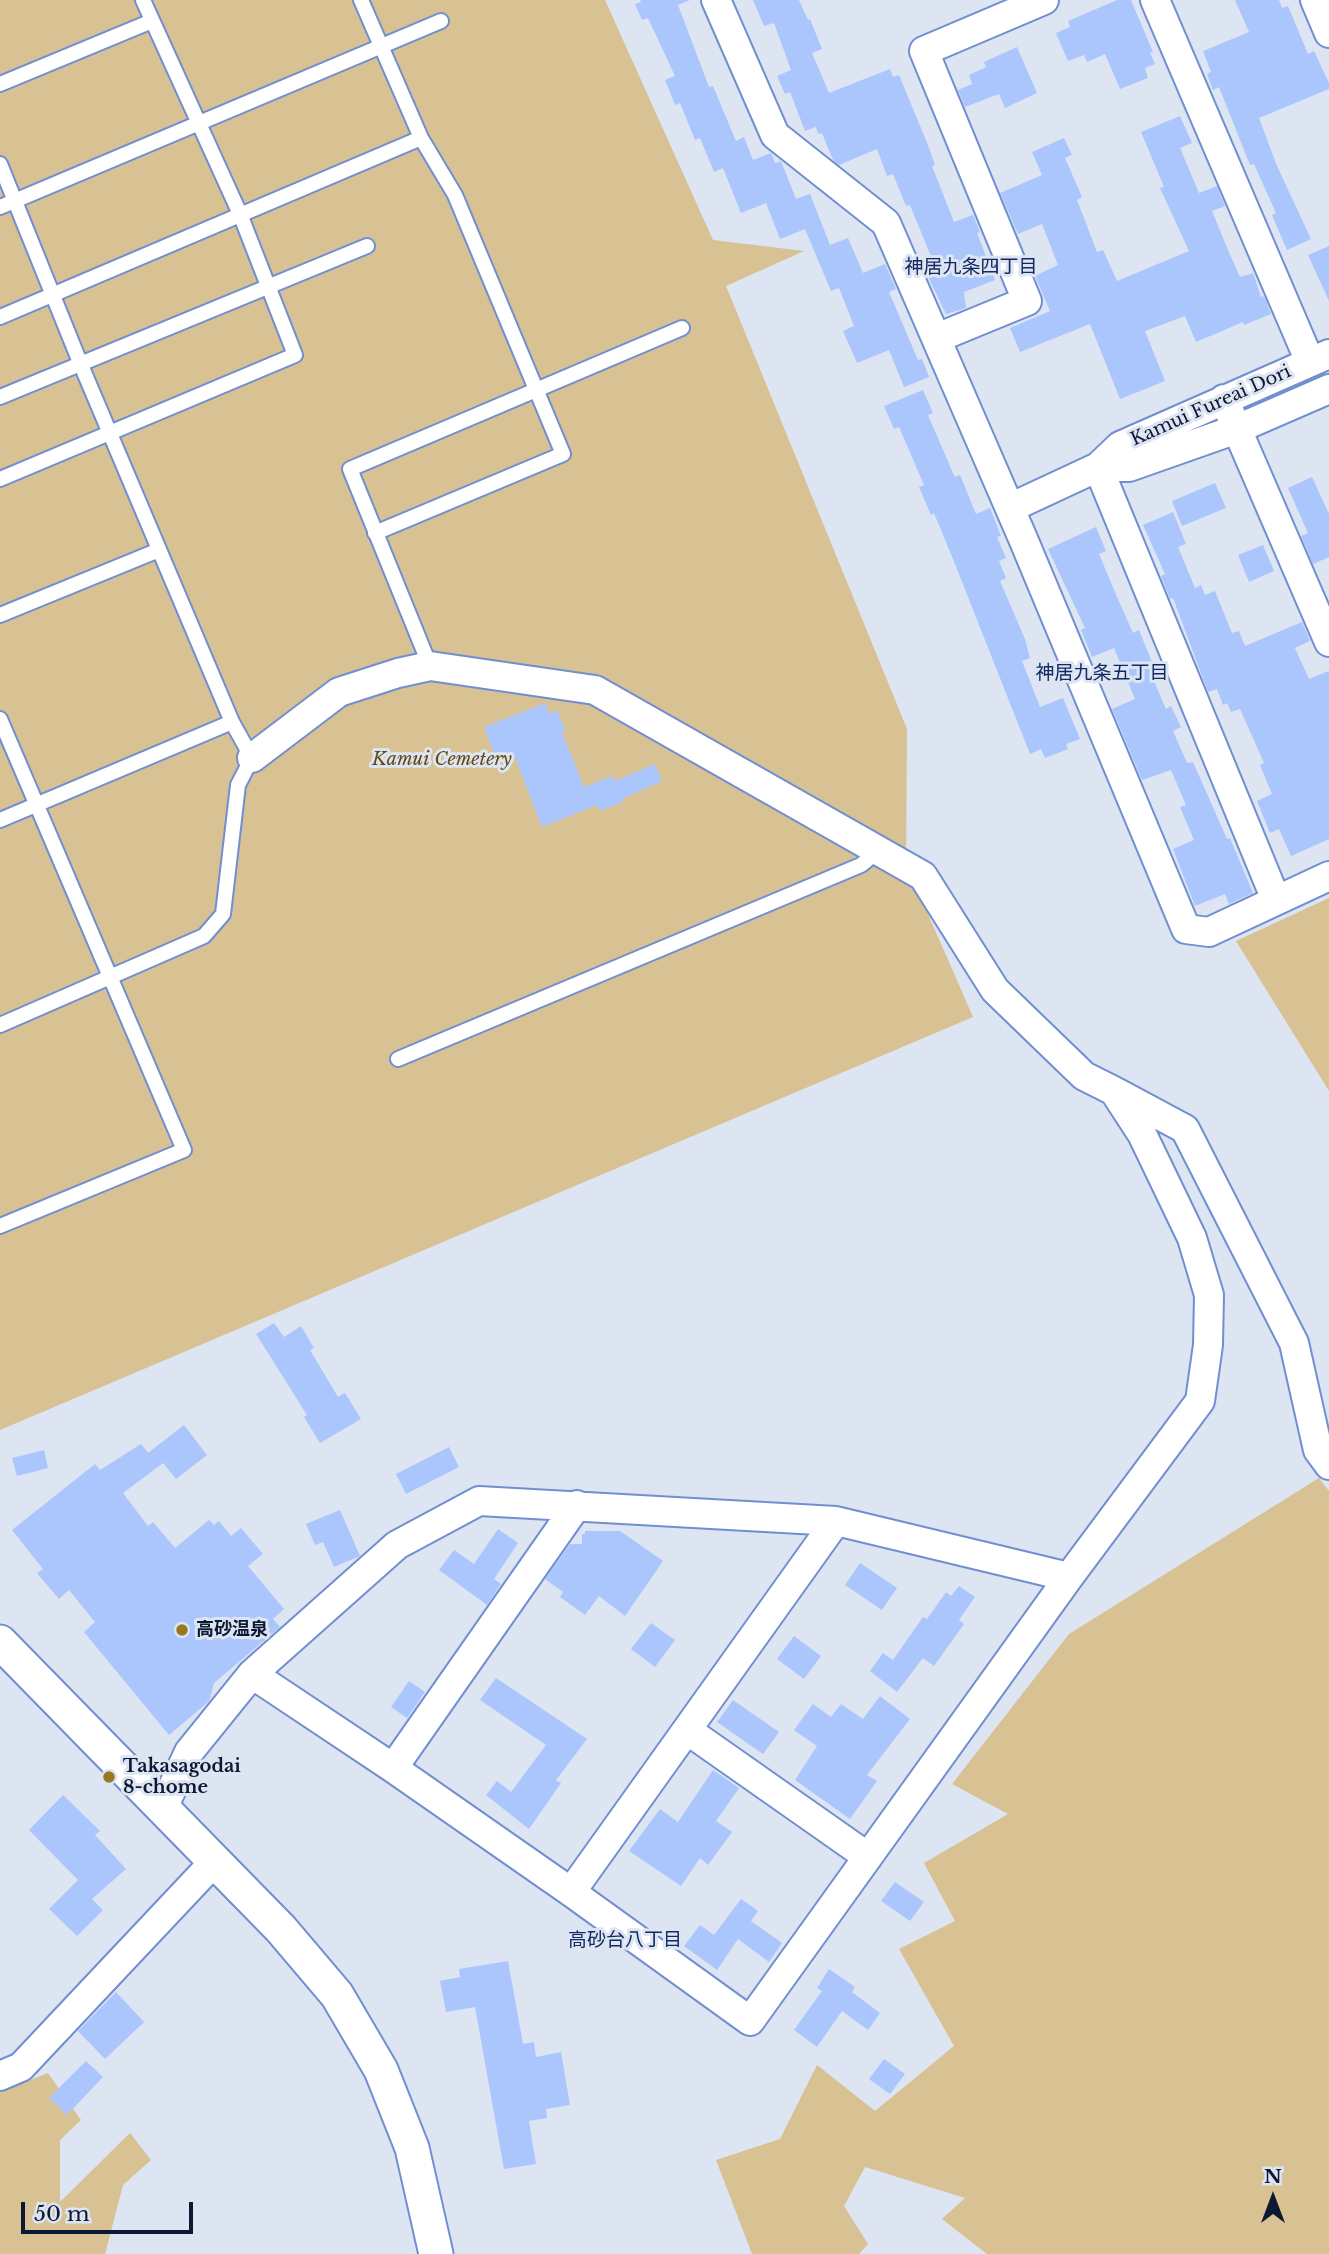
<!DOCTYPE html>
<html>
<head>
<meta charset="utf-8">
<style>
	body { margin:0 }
	#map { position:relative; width:1329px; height:2254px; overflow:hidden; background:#dde4f2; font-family:"Libre Baskerville",serif }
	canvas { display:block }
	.north { position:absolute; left:1238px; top:2163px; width:70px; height:70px; -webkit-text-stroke:5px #dde4f2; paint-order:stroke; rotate:0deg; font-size:19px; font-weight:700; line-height:28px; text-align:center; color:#0d1832 }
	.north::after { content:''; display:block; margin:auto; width:24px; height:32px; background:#0d1832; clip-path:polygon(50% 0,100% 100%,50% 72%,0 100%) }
	.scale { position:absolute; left:21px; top:2202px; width:172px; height:32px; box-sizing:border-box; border:4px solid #0d1832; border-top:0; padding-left:9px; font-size:21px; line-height:24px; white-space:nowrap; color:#0d1832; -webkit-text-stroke:5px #dde4f2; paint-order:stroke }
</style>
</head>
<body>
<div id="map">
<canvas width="1329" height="2254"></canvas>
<div class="north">N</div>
<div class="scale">50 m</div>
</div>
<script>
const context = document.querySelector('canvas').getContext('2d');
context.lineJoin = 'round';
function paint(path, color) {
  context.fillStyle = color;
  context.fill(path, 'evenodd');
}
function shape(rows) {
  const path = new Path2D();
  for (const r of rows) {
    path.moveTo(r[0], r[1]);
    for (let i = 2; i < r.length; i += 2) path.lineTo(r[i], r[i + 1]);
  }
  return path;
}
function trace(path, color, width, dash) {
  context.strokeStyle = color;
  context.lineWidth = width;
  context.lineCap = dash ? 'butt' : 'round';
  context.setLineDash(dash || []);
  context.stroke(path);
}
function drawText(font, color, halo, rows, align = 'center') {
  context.font = font + ' "Libre Baskerville","Noto Sans JP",serif';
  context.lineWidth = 6;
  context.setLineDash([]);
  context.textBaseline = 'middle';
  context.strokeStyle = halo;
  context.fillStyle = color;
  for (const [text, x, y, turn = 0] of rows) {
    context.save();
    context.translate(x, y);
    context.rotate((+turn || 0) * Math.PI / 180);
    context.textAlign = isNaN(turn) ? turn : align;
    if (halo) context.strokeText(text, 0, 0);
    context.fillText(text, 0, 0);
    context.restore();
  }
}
paint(shape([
	[0,0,605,0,713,240,804,251,726,286,907,729,906,864,973,1017,0,1430],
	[1329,898,1329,1091,1236,941],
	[1319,1478,1329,1491,1329,2254,987,2254,942,2219,965,2198,865,2167,844,2206,868,2244,859,2254,752,2254,716,2160,780,2139,817,2065,875,2111,954,2046,899,1949,955,1921,924,1863,1008,1814,952,1784,1069,1634],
	[48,2073,81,2120,60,2140,60,2202,130,2133,151,2160,123,2185,105,2254,0,2254,0,2092]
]), '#d8c193');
paint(shape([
	[640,0,690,0,678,5,709,87,713,86,736,141,744,137,753,160,771,153,775,163,781,161,796,199,810,194,830,245,848,238,863,273,885,264,896,289,889,292,918,360,922,359,929,377,904,387,889,350,857,363,843,331,854,326,839,288,831,291,805,229,780,239,766,203,741,213,723,168,714,172,700,138,695,140,680,103,675,105,665,80,675,76,648,18,642,20,635,4,641,2],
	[753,0,799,0,808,20,810,19,822,49,812,53,829,93,890,69,893,77,899,75,928,145,935,165,932,166,954,222,973,215,980,232,977,233,995,280,964,292,966,308,946,314,922,264,932,259,910,205,906,206,893,174,887,176,877,149,839,165,833,160,822,133,818,134,816,127,805,131,790,92,785,94,777,76,791,70,774,23,764,26],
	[1117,0,1131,0,1153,52,1150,53,1155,64,1145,68,1148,78,1120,89,1105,54,1087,62,1084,55,1068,61,1056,33,1070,27,1068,21],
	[1235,0,1279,0,1282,8,1288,6,1308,54,1314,51,1329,83,1329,89,1259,118,1277,166,1311,239,1287,250,1272,215,1276,213,1254,164,1250,165,1219,87,1213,90,1207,74,1211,72,1203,51,1249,32],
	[1017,47,1037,93,1005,108,999,94,965,107,958,90,972,84,969,75,986,67,984,62],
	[1180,116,1192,143,1180,148,1199,193,1217,186,1225,206,1212,211,1228,250,1240,277,1253,273,1261,297,1264,296,1271,314,1244,325,1243,322,1196,342,1185,316,1145,331,1165,381,1120,399,1090,324,1020,352,1010,328,1050,311,1035,276,1058,265,1042,224,1018,234,1000,193,1042,175,1032,152,1064,138,1072,155,1065,158,1082,197,1077,200,1097,252,1103,250,1117,281,1189,251,1160,188,1164,187,1141,132],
	[1329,246,1329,301,1308,255],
	[923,390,933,413,928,415,953,473,955,477,960,475,976,514,990,508,1001,536,997,537,1006,558,999,561,1006,578,1000,581,1025,639,1030,658,1022,661,1040,707,1063,698,1080,739,1066,744,1068,749,1045,758,1041,749,1030,754,955,564,934,513,931,515,919,487,924,485,899,427,894,429,884,406],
	[1312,477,1329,514,1329,557,1313,564,1301,536,1308,533,1288,488],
	[1215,483,1226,508,1182,526,1172,501],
	[1173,512,1186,544,1178,547,1195,588,1201,585,1205,595,1215,591,1232,633,1239,631,1245,646,1302,622,1310,641,1295,648,1309,679,1329,671,1329,839,1291,856,1279,829,1270,833,1257,801,1272,794,1260,765,1264,763,1240,709,1231,712,1227,703,1223,705,1217,689,1208,692,1173,598,1170,599,1161,576,1165,574,1143,525],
	[1096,527,1106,551,1099,554,1117,597,1133,633,1139,630,1156,672,1151,674,1166,709,1171,706,1181,727,1173,731,1187,763,1193,762,1227,839,1230,838,1253,893,1229,904,1225,894,1195,906,1173,849,1194,840,1180,807,1186,805,1171,770,1142,780,1112,709,1135,699,1114,648,1092,657,1081,630,1085,628,1048,549],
	[1263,545,1274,571,1249,582,1238,555],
	[546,703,549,713,557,710,565,730,562,732,584,787,612,776,615,781,655,764,662,781,622,799,623,802,600,811,597,805,542,827,514,755,497,762,484,727],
	[274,1323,284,1337,301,1326,314,1348,310,1350,338,1397,345,1393,361,1419,320,1443,304,1417,307,1415,256,1334],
	[184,1425,207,1455,176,1479,163,1463,123,1493,148,1526,153,1522,175,1548,209,1520,214,1525,219,1521,231,1536,241,1528,263,1554,248,1566,284,1609,273,1619,280,1627,214,1683,210,1699,207,1703,169,1735,84,1632,95,1622,69,1590,59,1599,37,1573,43,1569,12,1530,95,1464,100,1470,141,1444,148,1453],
	[449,1447,459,1467,406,1494,396,1474],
	[44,1450,48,1468,17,1476,12,1458],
	[340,1510,360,1556,334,1567,323,1542,315,1545,306,1524],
	[498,1529,518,1543,494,1579,501,1584,487,1605,439,1570,454,1550,474,1564],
	[585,1531,620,1531,663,1561,625,1616,599,1596,585,1615,560,1597,563,1592,545,1579,570,1544,582,1544,582,1534,585,1534],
	[860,1563,897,1588,882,1610,845,1585],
	[959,1586,975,1597,959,1620,964,1624,934,1666,923,1658,897,1692,870,1671,883,1653,893,1660,923,1617,927,1619,946,1592,951,1596],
	[651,1623,675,1640,655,1667,631,1649],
	[794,1636,821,1656,804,1679,777,1659],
	[496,1678,587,1739,556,1780,561,1783,529,1829,486,1795,497,1781,511,1792,546,1745,480,1700],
	[409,1681,425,1692,407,1718,391,1707],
	[880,1696,910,1719,867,1775,877,1781,850,1819,795,1780,817,1746,794,1730,813,1704,831,1717,841,1704,863,1719],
	[733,1700,779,1732,763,1754,717,1722],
	[713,1770,739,1788,716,1821,732,1832,708,1865,700,1858,681,1886,629,1851,660,1809,678,1822],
	[63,1795,100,1831,95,1835,126,1869,92,1899,103,1910,77,1936,49,1909,78,1880,29,1830],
	[895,1882,924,1902,910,1921,881,1901],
	[741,1899,758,1911,751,1921,782,1943,769,1962,738,1939,717,1970,684,1946,700,1925,714,1935],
	[508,1961,523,2044,534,2042,536,2057,561,2052,570,2105,546,2109,547,2118,529,2121,536,2164,504,2169,475,2007,446,2012,440,1981,460,1977,459,1969],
	[829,1969,855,1987,852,1992,880,2013,868,2030,842,2011,817,2047,794,2030,822,1991,817,1988],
	[116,1992,144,2022,105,2059,78,2031],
	[884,2059,905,2074,890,2094,869,2079],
	[86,2061,103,2077,67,2115,49,2098]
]), '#abc6fd');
const service = shape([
	[361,0,421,138,455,195,563,454,375,533],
	[0,84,152,21],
	[0,164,81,365,232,722,252,758,238,785,223,914,204,936,0,1025],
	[0,207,441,21],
	[0,317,421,138],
	[0,397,367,246],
	[0,479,295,355,240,214,143,0],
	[0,615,159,550],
	[430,666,350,469,682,328],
	[0,719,184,1150,0,1226],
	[0,820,232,722],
	[398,1059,861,865,878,851]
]);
const minor = shape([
	[716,0,775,135,886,223,1024,541,1186,929,1209,932,1329,876],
	[1155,0,1310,362],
	[1315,0,1329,33],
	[937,338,1027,301,924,51,1044,0],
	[1224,399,1329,642],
	[1098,467,1276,900],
	[1098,467,1129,467,1237,429,1329,389],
	[1010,508,1098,467,1120,446,1329,354],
	[252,758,339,692,398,673,430,666,595,690,923,876,995,990,1084,1076,1114,1091,1142,1134,1192,1238,1209,1295,1208,1345,1200,1401,1069,1577,750,2021,571,1892,393,1768,252,1674],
	[1116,1092,1185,1129,1294,1343,1318,1450,1329,1465],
	[687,1730,868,1857],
	[393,1768,577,1505],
	[163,1808,189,1752,252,1674,397,1545,479,1501,836,1521,1069,1577],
	[571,1892,836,1521],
	[0,2076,21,2067,215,1861]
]);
const tertiary = shape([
	[0,1642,281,1929,337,1995,381,2070,412,2148,436,2254]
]);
trace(service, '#708fd1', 18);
trace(minor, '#708fd1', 32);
trace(tertiary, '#708fd1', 37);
trace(service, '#fff', 14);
trace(minor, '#fff', 28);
trace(tertiary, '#fff', 33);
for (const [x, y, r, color] of [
	[182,1630,7,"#9c7723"],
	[109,1777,7,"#9c7723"]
]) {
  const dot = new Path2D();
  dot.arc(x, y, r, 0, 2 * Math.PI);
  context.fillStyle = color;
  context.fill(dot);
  trace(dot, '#dde4f2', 2.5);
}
drawText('18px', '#0d1832', '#dde4f2', [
	["Kamui Fureai Dori",1211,406,-24]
]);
drawText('italic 18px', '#61490f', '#dde4f2', [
	["Kamui Cemetery",442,760]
]);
drawText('bold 18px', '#0d1832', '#dde4f2', [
	["高砂温泉",196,1630],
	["Takasagodai",123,1767],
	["8-chome",123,1788]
], 'left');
drawText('19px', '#122962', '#dde4f2', [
	["神居九条四丁目",971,268],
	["神居九条五丁目",1102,674],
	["高砂台八丁目",625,1941]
]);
</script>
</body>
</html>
